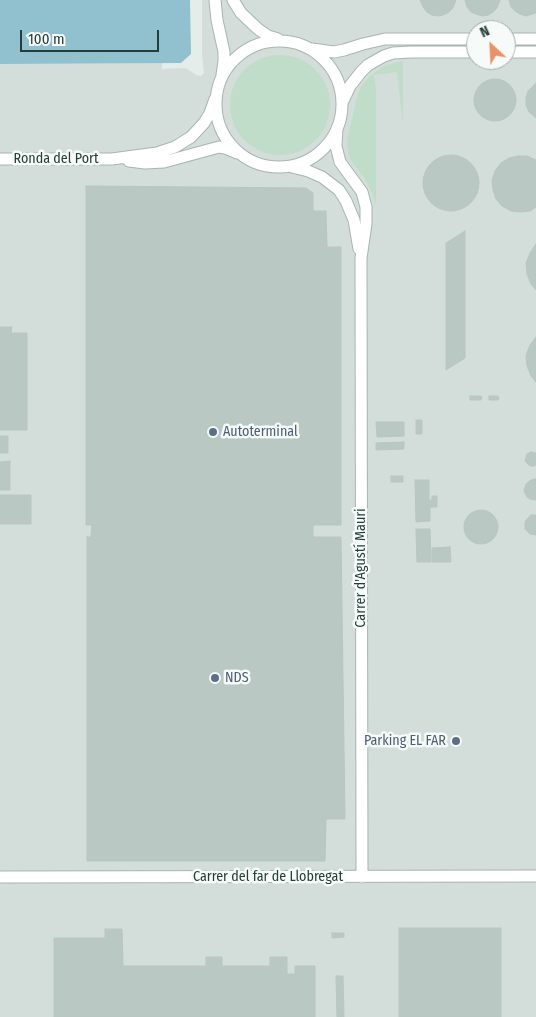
<!DOCTYPE html>
<html>
<head>
<meta charset="utf-8">
<style>
	body { margin:0 }
	#map { position:relative; width:536px; height:1017px; overflow:hidden; background:#e5edea; font-family:"Fira Sans Condensed",sans-serif }
	canvas { display:block }
	.north { position:absolute; left:466px; top:20px; width:50px; height:50px; box-sizing:border-box; background:#f6faf8; border:1px solid #a2afac; border-radius:50%; rotate:335deg; font-size:14px; font-weight:700; line-height:20px; text-align:center; color:#253e3a }
	.north::after { content:''; display:block; margin:auto; width:18px; height:22px; background:#e99267; clip-path:polygon(50% 0,100% 100%,50% 72%,0 100%) }
	.scale { position:absolute; left:20px; top:30px; width:139px; height:22px; box-sizing:border-box; border:2px solid #253e3a; border-top:0; padding-left:6px; font-size:15px; line-height:18px; white-space:nowrap; color:#253e3a; -webkit-text-stroke:4px #f6faf8; paint-order:stroke }
</style>
</head>
<body>
<div id="map">
<canvas width="536" height="1017"></canvas>
<div class="north">N</div>
<div class="scale">100 m</div>
</div>
<script>
const context = document.querySelector('canvas').getContext('2d');
context.lineJoin = 'round';
function paint(path, color) {
  context.fillStyle = color;
  context.fill(path, 'evenodd');
}
function shape(rows) {
  const path = new Path2D();
  for (const r of rows) {
    if (r.length === 3) {
      path.moveTo(r[0] + r[2], r[1]);
      path.arc(r[0], r[1], r[2], 0, 2 * Math.PI);
      continue;
    }
    path.moveTo(r[0], r[1]);
    for (let i = 2; i < r.length; i += 2) path.lineTo(r[i], r[i + 1]);
  }
  return path;
}
function trace(path, color, width, dash) {
  context.strokeStyle = color;
  context.lineWidth = width;
  context.lineCap = dash ? 'butt' : 'round';
  context.setLineDash(dash || []);
  context.stroke(path);
}
function drawText(font, color, halo, rows, align = 'center') {
  context.font = font + ' "Fira Sans Condensed",sans-serif';
  context.lineWidth = 5;
  context.setLineDash([]);
  context.textBaseline = 'middle';
  context.strokeStyle = halo;
  context.fillStyle = color;
  for (const [text, x, y, turn = 0] of rows) {
    context.save();
    context.translate(x, y);
    context.rotate((+turn || 0) * Math.PI / 180);
    context.textAlign = isNaN(turn) ? turn : align;
    if (halo) context.strokeText(text, 0, 0);
    context.fillText(text, 0, 0);
    context.restore();
  }
}
paint(shape([
	[202,0,536,0,536,1017,0,1017,0,64,162,63,162,69,186,68,196,75,201,76,204,73,202,55],
	[476,30,506,30,506,60,476,60]
]), '#d3ddd9');
paint(shape([
	[280,105,50],
	[403,61,403,124,397,72,374,75,376,91,376,205,372,193,365,179,350,159,347,146,348,136,352,120,356,100,360,88,370,76,382,67,397,62]
]), '#c0ddca');
paint(shape([
	[0,0,190,0,191,54,181,63,0,64]
]), '#91c0ce');
const building = shape([
	[420,0,456,0,453,8,449,12,443,15,438,16,432,15,427,12,423,7,420,0],
	[465,0,500,0,497,8,493,12,488,15,482,16,476,14,471,12,467,7,465,0],
	[509,0,536,0,536,13,526,16,520,14,515,11,511,7,509,0],
	[495,100,21],
	[536,83,536,118,529,112,526,105,526,98,528,91,536,83],
	[451,183,28],
	[518,156,527,156,536,160,536,207,530,211,520,212,511,211,502,206,496,199,493,190,492,180,495,171,501,163,509,158,518,156],
	[86,186,306,188,313,193,313,211,326,211,327,247,341,247,341,525,86,525,86,186],
	[465,231,465,358,446,370,446,243,465,231],
	[536,244,536,290,531,284,527,274,526,263,530,253,536,244],
	[0,327,12,327,11,333,27,333,27,430,0,430,0,327],
	[536,337,536,382,531,376,527,366,526,356,530,345,536,337],
	[470,396,481,396,482,398,481,400,470,400,470,396],
	[489,396,498,396,499,399,498,400,489,400,489,396],
	[416,420,422,420,422,434,416,434,416,420],
	[376,422,404,422,404,436,377,437,376,422],
	[0,436,8,436,8,453,0,453,0,436],
	[404,442,404,449,376,450,376,443,404,442],
	[531,452,536,453,536,465,534,466,530,466,525,461,527,454,531,452],
	[10,461,10,490,0,490,0,462,10,461],
	[391,476,403,476,403,482,391,482,391,476],
	[534,479,536,479,536,500,530,499,527,497,524,491,526,484,531,480,534,479],
	[415,480,429,480,429,500,432,500,432,496,437,496,437,507,430,507,430,521,416,522,415,480],
	[0,495,31,495,31,524,0,524,0,495],
	[481,527,17],
	[531,515,536,515,536,535,530,534,525,529,525,523,526,520,531,515],
	[92,525,313,525,313,537,91,537,92,525],
	[416,529,430,529,431,562,417,562,416,529],
	[87,537,341,537,345,819,326,819,325,861,87,861,87,537],
	[450,547,451,562,432,562,432,548,450,547],
	[399,928,501,928,501,1017,399,1017,399,928],
	[105,929,122,929,123,966,206,966,206,957,222,957,222,966,270,966,270,957,287,957,287,974,295,974,295,966,315,966,315,1017,54,1017,54,938,105,938,105,929],
	[332,933,344,933,344,937,332,938,332,933],
	[336,976,343,976,344,1017,337,1017,336,976]
]);
paint(building, '#bac8c4');
trace(building, '#b8c7c2', 1);
const minor = shape([
	[215,0,217,20,224,52,224,61,222,75],
	[233,0,241,13,258,29,268,36,278,39],
	[506,39,536,39],
	[279,104,63],
	[312,49,334,52,344,50,363,44,385,39,476,39],
	[506,52,536,52],
	[343,101,350,86,361,72,368,65,384,56,393,53,411,52,476,52],
	[337,128,336,146,340,162,362,192,366,207,366,224,361,258,362,877],
	[0,159,112,159,157,153,175,147,191,137,204,123,210,113,215,99],
	[129,161,145,163,164,162,219,147,225,148,237,153],
	[292,167,308,171,322,177,339,190,346,201,354,220,359,249],
	[0,877,536,876]
]);
trace(minor, '#a8b5b2', 13);
trace(minor, '#fff', 11);
for (const [x, y, r, color] of [
	[213,432,5,"#5c6f8a"],
	[215,678,5,"#5c6f8a"],
	[456,741,5,"#5c6f8a"]
]) {
  const dot = new Path2D();
  dot.arc(x, y, r, 0, 2 * Math.PI);
  context.fillStyle = color;
  context.fill(dot);
  trace(dot, '#f6faf8', 2);
}
drawText('14px', '#253e3a', '#f6faf8', [
	["Ronda del Port",56,159],
	["Carrer d'Agustí Mauri",361,568,-90],
	["Carrer del far de Llobregat",268,877]
]);
drawText('14px', '#4e5e75', '#f6faf8', [
	["Autoterminal",223,432],
	["NDS",225,678],
	["Parking EL FAR",446,741,"right"]
], 'left');
</script>
</body>
</html>
